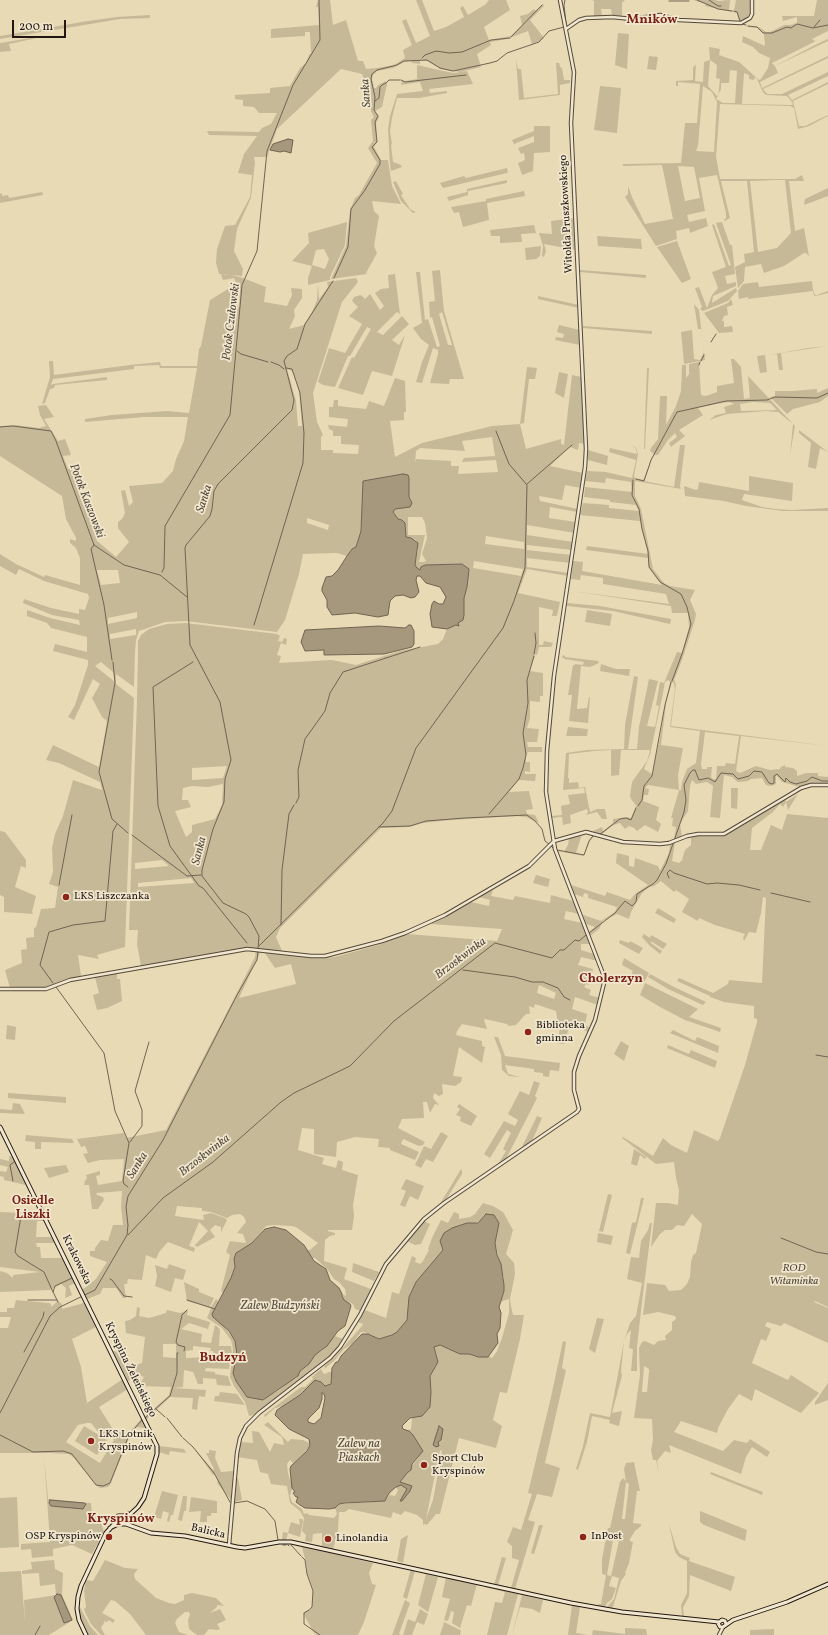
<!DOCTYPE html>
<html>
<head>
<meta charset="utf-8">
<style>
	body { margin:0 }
	#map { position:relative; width:828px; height:1635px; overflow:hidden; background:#e8dab4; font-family:Vollkorn,serif }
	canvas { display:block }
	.scale { position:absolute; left:12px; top:20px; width:54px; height:18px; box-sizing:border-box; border:2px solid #221712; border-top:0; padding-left:5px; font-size:12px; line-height:14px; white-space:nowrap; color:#221712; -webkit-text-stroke:3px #f0e7ce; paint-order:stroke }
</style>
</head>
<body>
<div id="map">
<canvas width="828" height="1635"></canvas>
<div class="scale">200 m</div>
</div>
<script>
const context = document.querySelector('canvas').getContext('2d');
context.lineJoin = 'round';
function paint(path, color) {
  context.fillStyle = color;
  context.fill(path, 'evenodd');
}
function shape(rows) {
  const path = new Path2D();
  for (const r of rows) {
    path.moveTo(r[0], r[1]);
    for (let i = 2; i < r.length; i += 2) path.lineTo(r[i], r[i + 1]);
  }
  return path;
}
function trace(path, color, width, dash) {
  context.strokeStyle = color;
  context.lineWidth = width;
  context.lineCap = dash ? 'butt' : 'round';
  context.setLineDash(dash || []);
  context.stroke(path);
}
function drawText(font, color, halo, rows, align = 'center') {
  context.font = font + ' Vollkorn,serif';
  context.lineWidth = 3.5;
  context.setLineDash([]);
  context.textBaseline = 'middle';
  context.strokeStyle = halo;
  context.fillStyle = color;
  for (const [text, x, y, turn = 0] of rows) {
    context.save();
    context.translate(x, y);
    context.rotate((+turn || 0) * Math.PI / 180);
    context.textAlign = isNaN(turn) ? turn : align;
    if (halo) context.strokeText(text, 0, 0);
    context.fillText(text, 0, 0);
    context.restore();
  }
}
paint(shape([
	[318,0,330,0,333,25,346,20,358,61,363,61,366,69,377,68,394,65,405,58,403,50,412,45,402,21,406,19,416,43,430,36,416,0,422,0,434,31,446,27,464,17,460,8,463,6,468,15,486,4,489,0,506,0,510,10,484,27,489,40,511,36,522,25,520,16,528,14,534,9,536,11,543,4,544,6,530,20,544,38,540,41,532,44,528,31,507,39,490,42,491,45,477,54,481,67,460,72,439,69,439,68,427,61,420,60,420,64,412,63,411,61,404,62,393,68,377,71,373,75,372,79,374,88,376,88,378,85,386,81,387,84,382,107,375,111,379,117,376,123,377,142,374,147,381,160,388,160,392,186,401,204,372,201,374,211,379,216,374,246,377,253,366,273,367,274,331,279,346,246,350,210,355,198,359,195,377,163,368,148,373,141,371,120,374,117,371,111,371,96,362,74,341,69,277,129,267,157,254,157,255,162,251,198,237,229,234,251,243,269,242,276,219,274,216,263,217,249,225,226,235,225,250,197,252,175,238,173,244,154,257,136,209,135,207,131,259,132,262,128,271,124,277,113,259,113,254,107,243,106,243,100,235,99,235,95,270,93,270,88,290,86,300,68,306,63,309,55,311,53,310,32,305,32,305,36,271,38,271,29,319,25,318,7,316,7],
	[592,0,625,0,622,3,622,16,612,15,611,9,601,9,602,16,594,16,594,1],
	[693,0,716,0,718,1,730,0,729,10,734,11,736,0,750,0,750,13,746,19,739,21,737,13,705,6,706,4],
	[817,0,828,0,828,31,812,39,815,41,814,42,772,63,775,66,815,45,828,39,828,41,775,66,778,73,760,82,762,88,828,56,828,58,763,89,767,94,782,94,828,72,828,76,788,95,792,100,828,82,828,84,793,101,799,126,805,126,828,115,828,116,809,126,798,129,794,108,790,106,720,104,716,156,720,179,795,179,802,175,804,181,789,181,795,231,804,228,809,256,806,253,804,253,784,266,764,273,761,264,745,267,744,281,738,288,735,267,745,262,744,254,754,252,747,181,721,181,730,218,725,221,724,220,726,218,726,213,717,175,699,178,705,211,687,215,689,222,706,218,708,226,690,233,689,228,676,231,677,239,656,246,625,197,628,194,628,186,632,197,645,224,673,219,662,165,623,166,623,164,681,163,685,123,697,123,700,84,678,82,678,86,676,86,676,81,693,80,693,67,696,65,695,81,703,82,704,62,710,60,709,47,720,49,719,55,739,62,759,80,761,79,768,68,770,58,759,53,753,47,742,42,743,36,765,46,764,34,758,28,748,27,747,26,759,27,766,32,770,32,784,25,790,25,797,23,797,17,783,21,782,16,814,16],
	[710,60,717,65,716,78,720,79,718,97,708,86],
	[730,70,737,71,735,103,723,103,716,99,721,89,721,83,729,83],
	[744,73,749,75,749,79,754,80,755,77,757,79,763,92,766,95,787,96,792,102,793,105,742,104],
	[703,86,712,92,717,102,714,152,696,151,698,146],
	[678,166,694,167,700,198,685,201],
	[776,180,785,180,791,233,777,248,758,252,750,181],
	[150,15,150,18,120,19,0,39,0,36,88,21,117,17],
	[618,33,629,34,627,69,615,65],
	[37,37,37,38,9,44,11,51,0,52,0,43],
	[649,56,658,57,656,70,647,69],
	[516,59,518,69,521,69,524,98,558,94,556,63,559,63,560,67,562,68,564,80,570,80,570,83,560,85,560,95,519,100],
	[417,65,443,71,454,73,467,71,473,84,429,89,430,93,447,91,447,93,419,98,397,98,392,118,390,131,392,144,391,145,393,162,401,165,402,167,391,171,390,165,388,129,390,116,397,94,423,91,420,82,401,85,402,80,405,81,417,79],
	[600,86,621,88,617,133,594,130],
	[534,126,550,126,550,152,534,153,533,171,522,175,518,163,525,160,524,153,521,154,518,148,534,142,534,136,514,144,512,140,534,131],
	[507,168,508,172,507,173,443,188,440,183,464,176,466,178],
	[507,180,507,183,468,191,468,195,449,201,447,197,467,192,467,189],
	[396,181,403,194,401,195,410,209,416,212,413,213,401,201,393,182],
	[828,188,828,196,804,205,805,199],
	[524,191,525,196,487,203,489,220,463,227,459,212,454,213,451,207,486,201,486,199],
	[42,192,43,195,0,203,0,194,2,193,2,196,8,195,9,198],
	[574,218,576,250,544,244,546,251,544,257,542,256,543,246,539,233,552,234,551,221],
	[347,222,345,245,330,277,330,280,308,285,308,278,312,266,292,261,309,243,308,233],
	[324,249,329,259,325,269,312,265,316,250],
	[722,222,730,245,732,245,735,274,725,276,727,284,736,282,736,286,713,296,712,303,736,288,737,291,728,301,703,311,700,309,702,307,695,288,699,287,707,308,712,295,718,288,712,272,726,267,712,225,714,224,729,266,731,265,716,223],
	[534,225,536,233,521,234,522,242,500,243,500,236,491,236,490,230],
	[597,236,641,239,642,249,598,246],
	[677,241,691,279,682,283,657,247],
	[541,246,540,256,536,259,526,260,525,248],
	[440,270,444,311,464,379,450,379,449,384,430,383,438,354,438,350,433,348,422,383,416,382,422,362,429,345,421,339,413,328,422,323,416,272,420,272,425,320,428,319,437,347,440,346,432,317,430,318,429,302,435,301,432,271],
	[442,312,452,345,448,345,439,314],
	[580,270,646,275,646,278,580,272],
	[225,274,240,277,266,287,264,302,287,306,292,295,291,288,302,289,302,298,294,310,295,316,289,329,304,325,312,312,317,300,318,284,319,299,328,287,327,282,356,278,358,282,342,302,313,393,317,422,323,435,321,437,321,450,333,450,333,453,358,454,359,445,341,444,341,436,333,436,333,431,329,429,328,425,347,427,348,419,329,417,329,407,333,407,334,400,338,400,338,406,366,409,369,401,384,406,395,378,405,381,406,412,404,412,404,420,390,421,395,457,422,443,492,426,520,424,527,367,537,368,535,379,529,379,524,423,520,424,526,449,561,439,561,444,564,445,572,375,582,377,585,444,579,443,578,450,570,447,550,466,583,473,581,488,565,485,562,500,539,496,540,501,578,509,577,512,550,507,549,518,576,522,575,533,527,525,527,535,573,542,572,550,527,545,527,550,572,555,571,563,527,558,527,567,569,573,568,576,527,569,518,593,560,602,557,616,552,616,553,610,539,607,539,645,543,645,544,641,553,643,551,647,539,647,537,655,533,654,535,656,530,671,543,673,543,696,540,696,540,702,530,701,530,718,527,728,539,729,537,742,527,742,528,747,542,747,542,752,528,752,526,756,526,762,530,762,530,772,525,771,525,774,536,774,535,781,519,780,509,792,529,791,533,809,526,810,527,814,535,815,539,823,526,817,516,816,451,820,423,823,409,827,381,828,280,928,276,937,282,951,247,948,141,966,137,944,138,930,129,930,137,700,138,653,138,641,141,635,149,629,167,624,186,623,277,634,280,636,278,641,282,642,284,638,287,639,286,645,281,643,277,655,281,656,279,663,332,660,356,665,400,651,438,644,443,639,447,629,456,625,459,625,458,623,464,610,464,598,467,587,469,569,462,564,425,565,420,571,417,568,415,565,418,549,416,540,406,537,406,526,402,520,398,519,393,512,395,509,411,500,409,497,405,474,363,481,361,531,356,547,352,549,347,556,337,553,303,554,299,574,285,620,277,632,185,621,165,622,139,631,136,640,135,652,134,687,116,674,116,684,134,698,125,947,97,955,99,959,78,955,81,976,64,980,42,989,10,988,5,970,22,963,21,950,27,949,26,938,34,937,34,928,36,927,41,909,55,908,58,887,49,884,53,872,52,848,55,834,63,816,73,780,102,790,100,782,59,763,46,760,53,745,99,767,107,721,102,717,92,698,100,684,93,679,74,720,68,717,75,705,88,665,88,660,53,651,55,644,87,652,87,637,51,628,47,623,27,616,27,610,50,618,80,625,79,620,52,615,23,603,24,599,51,608,79,614,79,609,85,610,89,598,88,594,44,581,19,569,16,575,0,566,0,554,16,564,44,577,45,575,80,585,80,558,76,548,70,543,70,539,76,541,76,538,66,519,62,496,0,456,0,426,15,425,39,428,46,426,40,415,38,406,46,405,54,417,44,419,58,441,65,439,69,449,71,455,63,456,68,469,74,468,78,491,83,504,87,511,97,539,96,540,116,557,129,542,118,528,118,522,122,519,125,513,121,491,125,490,129,506,133,502,129,486,162,483,173,471,176,459,184,441,188,417,144,417,85,422,85,419,112,415,167,411,189,413,197,368,160,368,159,365,134,366,134,369,53,379,51,385,53,384,107,377,107,380,55,385,54,388,50,389,45,403,42,404,50,377,49,361,53,361,54,375,130,365,160,362,161,366,197,366,199,349,201,346,210,300,228,289,239,308,240,290,234,278,223,280,221,275],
	[287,369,292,371,299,390,302,426,298,426,296,401],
	[492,437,495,456,464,458,462,462,496,460,498,472,458,474,459,466,451,466,451,461,416,459,415,463,416,451,420,448,465,451,462,441],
	[408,517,422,517,425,523,427,538,422,554,426,561,424,562,419,562,425,535,408,535],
	[307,518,329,525,328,530,307,523],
	[486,536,524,542,524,549,485,544],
	[474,561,523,569,521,576,473,568],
	[97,570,118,570,120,583,101,585],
	[137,612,137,618,108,624,108,618],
	[136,629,136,635,110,639,110,634],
	[101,662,113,672,115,682,95,666],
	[227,766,223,778,192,780,192,768],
	[223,784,222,805,215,819,192,825,192,832,186,837,175,811,191,807,188,800,182,800,183,788,192,786,208,787],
	[162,860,169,866,135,869,135,863],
	[191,878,194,883,138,887,138,883],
	[395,274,400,314,397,312,377,332,383,335,402,316,409,324,392,340,399,345,405,335,392,376,372,371,363,395,338,388,352,357,354,358,371,329,367,327,350,356,348,356,335,387,323,385,318,382,329,348,345,353,362,324,349,316,358,307,352,301,354,297,361,295,365,299,370,294,380,310,384,306,375,293,381,289,389,288,388,275],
	[812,281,813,290,815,295,817,295,828,291,828,293,820,295,814,296,813,291,748,299,748,297,739,299,738,291,743,284,758,282,759,287],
	[538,296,579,305,579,308,538,299],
	[731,299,733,305,727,307,728,315,724,316,722,321,724,321,724,327,732,326,733,332,719,333,704,313,728,303],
	[694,304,699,310,703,345,705,360,684,364,681,332,692,330,694,359,700,360,704,352,701,329,698,329],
	[559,325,580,330,580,345,555,340,556,337,563,338,564,334,557,332],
	[583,326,652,331,652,334,583,328],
	[828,346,781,353,783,370,779,370,777,354,769,355,808,348],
	[765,355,767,372,760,373,757,356],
	[731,359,734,359,741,367,744,399,750,398,748,376,795,426,790,455,793,424,778,412,766,411,727,414,709,420,716,415,726,413,724,407,734,404,730,402,721,403,698,408,703,415,679,430,685,436,671,447,669,443,677,437,675,433,668,440,658,455,655,455,653,457,644,481,674,487,680,445,685,445,680,486,681,489,635,481,635,496,641,509,653,569,664,583,670,586,695,590,690,600,696,614,695,620,682,660,674,680,676,684,671,726,828,746,741,736,736,771,740,773,756,766,770,770,780,769,781,767,785,765,785,767,793,768,797,771,797,776,806,773,818,773,818,776,828,777,828,784,808,784,800,787,782,782,776,775,776,784,771,786,766,785,762,778,751,779,748,781,738,782,732,777,724,775,720,818,710,817,713,786,707,782,696,784,692,780,690,786,688,811,680,824,682,837,674,839,676,827,672,826,673,818,671,818,679,790,648,785,645,788,649,789,648,795,644,795,643,801,659,807,656,820,661,824,658,832,645,825,637,831,634,828,629,826,625,829,620,823,613,825,600,836,592,833,593,831,602,827,603,831,607,828,613,823,613,819,627,817,631,818,636,806,638,808,631,799,630,796,632,782,647,761,650,751,649,750,621,750,619,775,611,776,611,750,594,751,569,754,568,778,569,778,569,783,578,782,579,788,585,787,590,812,597,809,605,809,607,819,602,819,597,812,586,815,588,812,587,809,570,815,571,823,563,825,562,817,551,818,551,816,562,815,561,806,570,804,568,795,585,793,584,788,563,790,566,753,587,750,624,749,625,725,634,676,638,677,628,749,637,749,639,727,649,679,658,681,647,726,655,727,659,706,656,705,660,682,664,683,677,652,682,653,689,627,688,613,672,613,671,606,572,591,669,604,666,594,603,584,603,578,581,575,580,580,571,579,573,561,583,562,582,571,662,585,649,568,648,558,586,550,587,546,648,554,640,521,580,515,583,503,609,505,609,508,639,511,636,505,610,502,610,500,584,497,585,487,632,492,631,482,606,478,605,483,585,481,587,471,606,472,632,478,636,460,609,452,610,448,637,454,636,449,632,445,636,448,638,454,634,476,635,478,643,480,654,454,650,451,651,448,658,439,660,396,667,396,666,425,676,406,681,391,682,365,686,365,686,378,689,374,689,364,699,362,701,395,706,396,717,392,717,386,734,383],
	[753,402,770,403,777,410,741,411,740,404],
	[668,680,671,682,665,704,660,738,652,774,644,769,650,755,663,693,665,682],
	[672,682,674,683,675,689,670,727,700,731,696,763,687,769,682,782,681,790,679,790,678,775,683,748,661,745,666,703],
	[705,732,739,736,735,764,726,763,725,766,717,766,716,779,713,779,711,777,712,767,707,767,707,769,702,769,701,764],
	[647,368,649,368,645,449,644,449],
	[559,372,568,374,564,398,555,393],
	[828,388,828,396,820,402,793,409,787,414,770,397,775,396,775,391,793,391,817,389,817,393],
	[799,430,828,452,820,448,816,469,808,467,811,443,799,433],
	[588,450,608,456,607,465,588,460],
	[749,476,793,483,792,501,744,494,742,500,762,507,776,509,792,510,828,508,828,511,783,511,746,506,724,501,685,496,684,486,696,490,698,489,699,482,749,491],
	[567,603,600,606,671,619,670,624,613,611,567,606],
	[587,610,612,614,610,626,585,622],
	[563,655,565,656,565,657,590,660,598,661,599,663,590,667,581,666,577,709,587,708,589,697,590,697,588,723,569,721,572,695,568,695,573,665,575,665,575,664,583,665,584,662,564,659,565,658,562,658],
	[601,664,616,669,630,669,629,676,600,671],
	[568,727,588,729,587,736,566,736],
	[731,788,738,788,737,809,731,808],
	[798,794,788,810,786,802,783,807,780,804,773,812,752,828,750,850,761,850,771,825,782,830,787,814,828,818,828,1307,815,1301,814,1302,828,1308,828,1343,784,1323,781,1326,767,1322,765,1326,771,1329,766,1341,761,1339,752,1363,788,1380,791,1375,819,1393,801,1413,755,1389,752,1401,739,1394,728,1409,718,1428,717,1433,681,1421,674,1432,723,1451,734,1440,747,1443,750,1439,770,1452,767,1457,752,1447,746,1457,741,1474,669,1445,671,1453,665,1451,657,1461,659,1473,656,1460,653,1460,651,1450,653,1440,652,1419,634,1418,640,1375,639,1348,642,1342,645,1341,654,1345,658,1341,666,1340,665,1336,672,1330,672,1322,676,1319,675,1316,658,1312,643,1315,647,1283,665,1285,669,1291,681,1290,687,1284,690,1277,691,1262,693,1255,696,1253,702,1224,692,1214,684,1226,677,1225,672,1230,665,1230,660,1234,651,1247,656,1203,668,1203,678,1205,679,1190,676,1178,674,1162,656,1164,622,1138,623,1137,653,1156,663,1138,671,1145,687,1153,694,1130,718,1141,720,1138,745,1065,757,1022,757,1019,754,1018,754,1006,724,1002,710,997,710,996,677,981,679,978,713,993,728,984,729,980,762,983,766,898,763,897,761,913,756,933,749,932,744,941,743,938,745,934,715,925,699,918,698,921,682,912,689,899,676,890,674,892,661,881,654,886,649,887,642,893,631,912,629,919,617,914,603,921,599,929,590,936,589,932,595,927,586,924,583,915,601,921,615,912,617,907,588,898,588,894,584,893,583,897,574,894,571,885,605,896,607,892,630,900,635,894,648,885,616,863,617,853,629,856,629,866,634,867,635,858,658,866,660,871,669,853,670,844,675,843,672,861,679,863,682,860,685,850,691,845,691,836,725,835,785,798,786,802],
	[644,1366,649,1369,649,1372,647,1392,642,1392],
	[0,831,5,832,26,860,26,868,21,866,15,887,36,896,32,912,33,914,4,912,4,897,0,895],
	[582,834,576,853,584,855,589,841,592,836,594,836,590,841,584,856,557,851,557,850,564,852,568,845,569,839],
	[536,875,550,879,548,887,533,883],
	[493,890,491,896,513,900,515,896,550,903,551,895,573,901,579,914,566,911,564,919,582,923,591,944,581,944,581,950,594,954,598,961,581,957,578,965,593,969,589,985,586,984,584,987,591,990,589,995,600,998,598,1005,575,997,572,1009,587,1014,585,1025,590,1028,588,1032,570,1024,564,1044,557,1043,561,1024,558,1024,556,1011,535,1004,534,1008,529,1006,530,1014,526,1014,516,1025,509,1026,507,1024,485,1019,484,1020,487,1029,462,1024,457,1031,456,1035,482,1041,482,1046,485,1047,482,1063,459,1047,453,1076,462,1077,461,1082,455,1086,442,1084,443,1094,439,1096,434,1093,433,1098,439,1105,435,1104,430,1113,427,1102,423,1102,424,1118,402,1119,398,1128,425,1142,423,1145,419,1146,403,1139,401,1144,419,1152,415,1160,390,1150,390,1148,378,1147,379,1139,355,1137,337,1142,336,1157,314,1154,314,1129,302,1128,298,1150,324,1158,322,1164,336,1168,338,1160,343,1162,342,1170,358,1175,353,1205,354,1216,352,1230,328,1230,328,1231,335,1233,335,1235,330,1236,325,1240,324,1261,347,1268,344,1279,371,1289,360,1311,355,1309,353,1304,344,1300,342,1296,342,1294,346,1296,345,1289,339,1282,334,1279,328,1270,315,1258,312,1258,307,1253,306,1250,310,1250,318,1243,296,1227,291,1226,274,1225,266,1226,252,1243,239,1251,234,1262,235,1266,231,1278,224,1294,221,1291,230,1255,226,1252,230,1241,246,1243,243,1234,237,1233,246,1222,244,1217,240,1214,232,1215,227,1218,211,1212,202,1211,202,1208,177,1206,175,1216,204,1220,203,1215,211,1213,225,1218,227,1220,221,1232,221,1227,215,1225,210,1230,215,1237,197,1247,195,1245,208,1231,199,1222,189,1246,195,1248,194,1252,168,1242,159,1252,156,1259,146,1255,142,1280,128,1279,127,1284,124,1284,126,1298,123,1298,116,1288,103,1288,100,1294,87,1299,82,1290,96,1279,107,1262,90,1256,90,1251,95,1251,95,1248,101,1240,108,1241,113,1225,123,1225,121,1207,122,1191,96,1193,97,1195,103,1197,104,1200,98,1209,92,1209,89,1185,84,1185,85,1181,87,1178,86,1175,100,1171,100,1175,96,1176,98,1185,122,1181,124,1159,100,1160,88,1163,83,1154,88,1153,85,1146,81,1147,77,1139,124,1133,126,1138,166,1130,242,983,255,957,256,950,320,958,335,957,378,945,407,934,497,941,502,929,430,924,471,902,489,906,490,900,479,897],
	[264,952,275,968,291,964,296,984,239,998,260,953],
	[539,985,556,993,554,999,537,993],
	[658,908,676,919,674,923,655,913],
	[644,934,650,938,651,935,667,944,663,949,651,941,651,943,662,951,660,954,650,946,642,937],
	[620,940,629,943,630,941,643,948,639,954,619,943],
	[624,958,649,973,644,982,631,975,633,971,622,965],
	[117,973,117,979,120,979,122,1001,107,1008,97,1010,93,995,99,993,95,977],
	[650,974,674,987,706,1002,703,1005,668,989,648,977],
	[645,983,698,1009,689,1017,721,1028,720,1032,685,1020,660,1007,640,995],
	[7,1025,16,1027,15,1040,6,1039],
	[673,1030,695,1041,697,1037,719,1046,718,1053,670,1033],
	[494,1037,498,1037,505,1056,560,1063,559,1071,550,1070,549,1077,543,1076,543,1073,534,1072,534,1069,505,1065,508,1074,520,1077,509,1076,502,1070,501,1055],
	[621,1041,629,1046,624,1061,614,1054],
	[668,1045,689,1054,691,1050,717,1061,715,1068,667,1048],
	[534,1081,540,1083,535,1096,537,1098,535,1102,505,1161,497,1166,506,1151,503,1149,511,1133,507,1130,490,1158,484,1154,504,1121,515,1126,518,1120,508,1114,520,1091,529,1095],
	[8,1093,66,1097,66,1103,8,1098],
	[13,1103,20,1104,25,1114,0,1113,0,1109,12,1110],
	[459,1104,477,1116,471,1126,460,1121,461,1117,456,1115,460,1109,457,1107],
	[537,1116,542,1118,532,1141,520,1151],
	[441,1132,448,1136,433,1162,426,1159,421,1168,415,1165,424,1146,431,1149],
	[26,1135,72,1139,74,1143,41,1142,41,1149,35,1149,35,1142,25,1141],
	[634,1149,646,1157,645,1159,640,1155,637,1166,631,1164],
	[9,1156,13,1157,26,1185,4,1180,4,1177,0,1176,0,1171,6,1172,8,1167,0,1165,0,1159,9,1161],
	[66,1165,69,1172,49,1178,44,1168],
	[461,1169,462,1171,462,1174,446,1200,440,1204],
	[406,1179,424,1186,418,1200,410,1196,405,1207,400,1205,406,1191,401,1189],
	[608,1194,612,1195,603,1232,599,1231],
	[641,1198,644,1198,630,1254,626,1253,632,1223,636,1222],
	[483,1203,493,1206,503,1212,513,1230,506,1254,514,1263,515,1274,510,1299,511,1306,513,1315,524,1315,520,1339,507,1393,500,1392,493,1420,502,1426,496,1448,459,1438,440,1514,436,1514,427,1525,425,1524,423,1525,423,1520,417,1515,405,1511,401,1515,393,1512,391,1518,349,1509,345,1512,339,1512,338,1530,333,1549,322,1546,322,1533,313,1534,312,1542,305,1541,306,1535,302,1531,304,1518,300,1511,290,1503,287,1486,271,1484,268,1474,260,1472,257,1460,237,1457,240,1442,253,1443,252,1431,259,1432,270,1452,274,1443,284,1445,282,1437,264,1425,268,1422,288,1442,291,1439,303,1440,309,1443,310,1445,304,1454,293,1463,290,1460,287,1464,288,1473,290,1480,291,1477,293,1485,290,1496,292,1502,302,1509,304,1514,307,1513,309,1515,334,1518,337,1514,335,1508,339,1504,385,1501,392,1491,390,1495,395,1496,398,1490,396,1487,401,1485,407,1489,407,1491,404,1495,410,1491,400,1482,407,1473,409,1472,411,1467,418,1458,422,1449,413,1435,407,1431,411,1429,412,1418,430,1407,431,1392,430,1376,438,1362,434,1346,440,1345,456,1352,469,1354,475,1357,489,1356,492,1358,497,1351,502,1338,509,1313,509,1299,500,1302,504,1291,504,1279,495,1243,499,1223,494,1215,484,1215,481,1220,475,1223,467,1223,440,1241,443,1250,416,1282,410,1294,407,1320,397,1332,392,1335,379,1339,364,1332,361,1332,353,1343,344,1349,334,1361,322,1371,324,1374,329,1372,332,1372,331,1384,325,1386,317,1380,311,1384,297,1398,284,1406,275,1408,265,1417,264,1415,301,1387,305,1387,313,1379,312,1377,321,1369,322,1371,325,1368,324,1366,334,1358,362,1326,363,1324,358,1322,365,1310,386,1318,392,1292,399,1294,412,1256,416,1258,415,1262,420,1264,423,1261,429,1250,428,1249,432,1238,441,1220,448,1223,454,1212,459,1214,459,1219,470,1217,475,1214],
	[440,1450,442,1451,433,1500,426,1519],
	[0,1212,40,1214,44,1221,37,1221,36,1237,51,1237,55,1243,36,1243,37,1247,40,1247,41,1258,62,1258,75,1283,69,1286,72,1295,65,1298,66,1288,61,1284,50,1290,0,1292,0,1271,7,1273,13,1278,13,1275,40,1272,0,1267],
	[424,1221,430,1224,421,1244,415,1245,407,1241],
	[650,1223,652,1223,642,1302,637,1347,637,1371,631,1371,633,1349,629,1348,631,1330,627,1334,624,1341,621,1371,622,1376,612,1413,622,1411,619,1426,609,1423,610,1420,592,1416,587,1442,578,1470,576,1469,583,1446,590,1413,610,1417,624,1341,630,1323,636,1316,642,1283,627,1279,631,1257,639,1258,641,1241,648,1230],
	[598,1233,613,1236,611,1245,597,1242],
	[353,1263,379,1272,374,1281,352,1272],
	[169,1264,186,1270,183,1280,175,1278,171,1292,155,1286,157,1276,155,1265,167,1269],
	[184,1282,199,1289,199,1292,214,1298,210,1306,211,1307,216,1299,219,1302,213,1312,235,1341,237,1350,234,1368,234,1378,247,1397,263,1400,279,1390,287,1383,297,1378,300,1371,306,1367,315,1355,323,1350,331,1339,335,1336,343,1339,341,1344,328,1359,254,1415,249,1416,245,1402,234,1386,230,1377,233,1349,231,1340,222,1328,207,1318,211,1308,187,1301],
	[16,1300,49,1303,51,1304,51,1307,58,1301,62,1304,62,1309,84,1303,96,1327,72,1339,81,1367,87,1403,123,1379,128,1389,99,1407,114,1431,128,1434,142,1418,146,1428,136,1427,130,1435,110,1485,108,1487,100,1488,96,1485,74,1458,69,1454,51,1453,0,1453,0,1328,8,1328,11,1317,0,1317,0,1312,7,1312,7,1308,14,1308],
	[87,1423,91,1423,100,1434,105,1437,110,1436,114,1440,100,1463,66,1442,78,1425],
	[137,1307,140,1308,139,1316,149,1318,166,1313,167,1310,180,1313,188,1310,187,1315,210,1322,208,1329,189,1323,181,1329,202,1334,201,1342,211,1343,215,1325,220,1329,219,1346,231,1346,232,1353,214,1354,213,1351,210,1351,211,1348,193,1346,193,1350,186,1351,186,1358,231,1356,229,1369,206,1368,205,1371,215,1372,215,1374,228,1376,231,1386,217,1385,216,1379,203,1378,203,1384,198,1384,193,1372,184,1370,183,1387,174,1388,206,1390,205,1397,199,1396,197,1410,192,1409,193,1398,170,1397,146,1420,145,1417,169,1395,171,1387,139,1386,144,1377,137,1374,134,1378,128,1381,113,1351,122,1352,130,1367,142,1363,145,1337,126,1333,125,1321,130,1320,136,1316],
	[163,1344,176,1344,176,1358,163,1357],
	[597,1318,604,1319,595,1353,589,1349],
	[563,1341,566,1342,562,1368,566,1370,545,1463,560,1468,552,1497,537,1494,528,1520,535,1522,515,1589,511,1588,519,1560,512,1558,512,1546,507,1542,513,1527,521,1530,532,1494,528,1493,551,1397],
	[828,1383,828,1400,815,1405,815,1402],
	[220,1392,237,1394,245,1405,214,1401,215,1396,219,1396],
	[84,1426,107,1440,97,1455,75,1441],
	[159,1446,184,1449,186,1453,170,1451,169,1455,165,1454,159,1452],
	[194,1448,213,1470,214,1469,206,1453,209,1453,209,1450,216,1451,215,1458,221,1472,233,1471,231,1500,217,1483,218,1481,215,1474,213,1475],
	[44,1456,48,1499,91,1503,92,1516,103,1518,101,1522,104,1532,92,1554,72,1545,53,1549,53,1556,32,1558,31,1549,21,1550,21,1544,50,1542],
	[634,1462,640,1491,637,1491,633,1523,641,1524,641,1526,635,1531,630,1539,630,1541,633,1542,629,1563,625,1573,626,1574,621,1581,613,1607,612,1608,607,1607,614,1599,619,1578,612,1576,609,1586,616,1588,612,1599,607,1603,605,1607,599,1606,598,1604,601,1604,606,1575,602,1574,602,1559,608,1528,610,1528,620,1482,623,1478,626,1481,624,1469,626,1463],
	[626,1482,629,1484,625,1519,622,1519],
	[613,1540,619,1541,611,1576,607,1575],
	[711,1472,744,1485,763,1492,762,1495,710,1474],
	[235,1477,238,1478,242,1500,234,1502],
	[162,1491,178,1495,173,1515,171,1515,169,1522,167,1521,169,1513,163,1511,161,1519,154,1517],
	[183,1496,187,1496,186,1511,184,1511,182,1521,178,1520],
	[17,1497,19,1547,0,1548,0,1498],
	[191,1497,217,1501,217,1513,211,1513,211,1516,207,1516,207,1522,200,1522,201,1511,189,1512],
	[700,1511,747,1530,745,1541,704,1525,700,1522],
	[299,1519,302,1519,303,1521,300,1537,288,1533,286,1540,282,1540,283,1532,288,1533,291,1522,300,1525],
	[669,1524,676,1547,680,1554,690,1558,689,1561,735,1577,731,1591,690,1575,689,1596,683,1608,684,1616,692,1618,682,1617,681,1605,687,1593,687,1561,679,1557,675,1552],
	[539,1525,543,1525,534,1554,531,1553],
	[408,1535,403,1563,397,1561,401,1539],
	[302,1547,337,1554,373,1563,369,1573,372,1584,376,1585,364,1622,358,1635,317,1635,314,1633,303,1613,312,1607,313,1590,307,1573,306,1563],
	[502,1557,506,1558,498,1585,494,1585],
	[54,1560,55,1569,63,1573,62,1595,73,1620,49,1635,0,1635,0,1572,21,1571,25,1623,24,1600,56,1595,55,1584,40,1586,39,1573,22,1574,22,1571,32,1569,31,1562],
	[105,1560,125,1568,138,1569,134,1574,135,1579,156,1598,169,1603,175,1604,184,1600,184,1595,192,1593,216,1598,224,1606,217,1605,217,1607,210,1613,220,1609,226,1620,217,1624,220,1629,217,1630,209,1629,204,1635,197,1635,189,1629,188,1620,190,1615,189,1612,185,1612,177,1619,175,1623,179,1632,188,1635,146,1635,130,1614,115,1601,111,1600,102,1613,115,1620,113,1623,109,1620,107,1622,105,1621,101,1628,105,1635,101,1635,91,1624,85,1612,84,1609,86,1607,84,1590,86,1580,93,1581],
	[411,1569,415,1571,407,1599,403,1597],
	[426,1574,438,1577,428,1612,418,1605],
	[446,1577,477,1584,471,1606,467,1605,460,1628,452,1623,454,1612,451,1611,448,1621,444,1620,450,1599,442,1597],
	[485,1586,518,1594,507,1635,487,1635,495,1602,502,1603,505,1592,484,1587],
	[522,1595,543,1600,540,1613,532,1609,520,1607,512,1635],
	[405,1600,410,1603,399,1634,401,1635,392,1635],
	[572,1605,580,1607,576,1633,587,1635,568,1635],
	[80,1607,90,1626,98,1635,88,1635,87,1633,80,1618,78,1608],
	[420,1609,428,1614,424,1625,417,1622,412,1635,403,1635,408,1619,415,1622],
	[444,1622,460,1630,461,1631,460,1635,440,1635],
	[625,1628,646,1629,647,1635,592,1635,593,1630,625,1634],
	[774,1629,774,1635,750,1635,750,1630]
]), '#c6b998');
const water = shape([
	[288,139,293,140,291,153,284,151,280,152,270,150,273,144,288,139],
	[403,474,408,475,409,478,409,497,412,503,410,507,395,509,393,512,398,519,402,520,405,523,406,537,411,538,418,543,415,565,417,568,420,570,421,567,425,565,462,564,469,569,467,587,464,598,464,615,463,620,458,623,459,626,456,625,447,629,432,627,430,614,432,604,434,601,439,604,443,604,446,597,440,587,426,583,420,576,417,576,416,580,419,592,415,597,411,598,403,595,395,596,390,601,388,615,378,617,355,613,332,615,327,607,327,600,322,591,322,588,326,577,332,576,338,570,347,556,352,549,356,547,361,531,363,481,403,474],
	[409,625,411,625,414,631,414,644,412,647,384,654,324,655,324,650,305,651,301,642,305,630,379,626,405,628,409,625],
	[486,1214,494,1215,499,1223,495,1243,497,1255,501,1264,504,1285,504,1291,499,1307,501,1313,500,1328,497,1334,498,1343,488,1357,478,1357,469,1354,460,1354,440,1345,434,1347,438,1362,430,1376,431,1392,430,1407,422,1416,410,1418,402,1426,403,1429,409,1431,413,1435,423,1451,412,1464,411,1470,407,1473,400,1482,412,1486,410,1491,402,1501,400,1501,407,1489,401,1485,396,1487,389,1493,385,1501,345,1503,339,1504,335,1508,329,1509,305,1508,300,1505,296,1502,298,1497,296,1497,293,1493,295,1492,292,1488,290,1469,291,1466,307,1451,310,1445,309,1439,289,1429,275,1415,277,1410,300,1395,315,1380,321,1382,325,1386,331,1384,332,1368,336,1362,338,1362,341,1356,362,1334,368,1334,379,1339,392,1335,397,1332,407,1320,409,1297,416,1282,443,1250,440,1241,444,1233,452,1228,467,1223,478,1223,486,1214],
	[322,1393,324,1394,325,1398,321,1418,314,1424,308,1422,308,1419,319,1408,322,1399,322,1393],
	[274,1227,286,1230,304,1245,314,1261,326,1269,330,1280,339,1288,342,1294,342,1296,344,1300,350,1304,351,1306,345,1326,338,1331,327,1346,315,1355,309,1364,300,1371,298,1376,263,1400,247,1397,236,1381,233,1373,237,1354,235,1341,229,1331,213,1317,212,1314,231,1278,235,1267,234,1259,236,1253,252,1243,265,1229,274,1227],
	[439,1426,443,1429,441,1440,438,1442,439,1446,436,1447,433,1445,439,1426],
	[50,1500,84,1503,86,1504,83,1509,51,1506,49,1503,50,1500],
	[57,1594,61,1595,71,1618,72,1620,67,1622,64,1623,54,1597,57,1594]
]);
paint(water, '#a5987d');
trace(water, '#716452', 1);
trace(shape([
	[565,0,564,5,566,23],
	[697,0,718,9,732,11],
	[709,0,718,6,721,6],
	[669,1,689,1],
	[734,11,737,12,740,21],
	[742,24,746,25],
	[748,26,757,27,763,33,772,33,787,27,791,28,797,24,813,28,828,25],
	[814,27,820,20],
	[511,37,542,5],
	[422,58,425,55,436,51,449,53,462,52,491,40,510,38],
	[401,80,405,82,466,75],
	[375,101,379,98,380,87,382,85,386,83,389,80,400,80],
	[334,278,348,247,351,209,365,190,380,164,380,160,372,147,377,142,375,122,378,116,374,110,375,97,371,79,372,74,377,70,397,65,404,61,427,60,440,68,453,71,490,63,497,61,507,53,539,42,549,31,564,27],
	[711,342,716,334],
	[237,351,241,354,268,362],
	[701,361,704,355],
	[271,362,279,365,284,369],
	[699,365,700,362],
	[0,427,13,426,51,431,56,441,94,545,124,565,160,575,187,597],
	[636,479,644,481,651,460,677,412,726,401,767,400,775,397,817,398,828,393],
	[633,480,632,495,639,509,642,529,648,551,649,567,660,582,681,594,687,607,691,624,682,654,672,681],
	[527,484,572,445],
	[94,545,91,549,104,605,112,660],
	[162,572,164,568,165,526,230,415,242,285,257,251,267,151,293,85,320,40,319,0],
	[254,625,303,463,304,433,300,393,292,369,286,368],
	[534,654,536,643,535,633],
	[113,662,115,683,99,772,112,819,128,833],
	[193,662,153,687,158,806,170,846,199,886,203,888,247,943],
	[296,803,299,797,298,770,305,739,325,711,330,693,343,672,420,647],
	[638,806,642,800,644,786,652,776,665,705,671,682],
	[489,814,519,779,523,768,526,755,523,733,528,703,527,680,534,656],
	[383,823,392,811,416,748,503,628,514,601,525,568,527,485,509,464,496,431],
	[379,827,410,826,426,821,465,818,527,815,535,821,542,829,545,841,549,844],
	[132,835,187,876,201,875],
	[599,835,620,819,626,818,631,820,636,808],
	[551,846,554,849],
	[557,850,584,855,589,841,593,836],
	[669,878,667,873,670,870,674,873,707,884,717,883,739,885,760,890],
	[59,885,72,815],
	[771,893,810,902],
	[281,925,282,870,289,814,294,805],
	[589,933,615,913,625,901,632,906,636,902,637,894,653,884,657,880,666,864,684,812,686,800,684,785,690,773,693,770,695,770,699,780,708,778,715,782,721,773,733,774,738,779,749,776,754,771,762,772,769,783,772,784,774,783,774,776,777,774,785,782,786,778,790,782,796,784,807,781,812,777,822,781,828,781],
	[259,946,383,823],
	[258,949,259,936,249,917,246,914,223,903,202,876,202,870,213,829,224,802,225,779,231,760,220,702,190,645,185,548,186,545,210,516,212,509,214,491,218,484,292,410,294,400,284,361,287,356,297,349,305,324,333,281],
	[463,970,515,977,532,982,543,982,558,988,564,997,570,1000],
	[53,983,40,965,49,932,73,925,105,921,113,831,117,824],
	[56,987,104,1053,115,1111,129,1143,123,1181,124,1184,128,1187],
	[816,1055,828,1057],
	[130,1142,142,1126,142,1110,135,1091,149,1042],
	[13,1181,10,1165,14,1162],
	[21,1216,15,1252,18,1256,44,1272,53,1292],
	[128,1235,163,1198,213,1162,281,1102,294,1093,350,1066,394,1021,495,943,552,958,560,950,564,950,575,940,579,941,586,935],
	[781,1238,816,1252,828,1254],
	[110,1279,112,1280,124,1296,132,1297],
	[28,1300,57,1300],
	[187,1300,215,1309],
	[58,1302,53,1292,55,1286,72,1278],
	[184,1351,185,1347,178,1345,176,1342,182,1315,187,1310],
	[24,1352,43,1317,44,1312],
	[156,1409,165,1417],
	[0,1413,50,1316,60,1307,95,1290,127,1235,128,1225,126,1207,128,1196,163,1140,237,995,257,960,258,952],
	[145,1418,170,1396,177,1373,177,1353,178,1353],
	[167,1418,182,1437],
	[0,1435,33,1452,63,1451,72,1454,96,1485,103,1486,110,1483,129,1435,142,1420],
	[183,1438,193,1447,214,1473,230,1502],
	[234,1503,247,1501,265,1509,275,1521,278,1540],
	[283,1545,286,1545],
	[288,1545,289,1546],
	[291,1545,301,1556],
	[302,1557,305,1560,307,1574,313,1591,312,1607,310,1609],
	[309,1610,304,1613,304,1624,320,1635],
	[35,1635,40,1626]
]), '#716452', 1);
const tertiary = shape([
	[566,29,579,20,586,18,612,17,632,19,660,15,679,20,741,23,750,18,752,14,752,0],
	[0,989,46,989,70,980,247,949,311,956,325,956,382,941,405,933,445,915,529,866,554,841,586,832,623,842,660,844,669,843,687,836,698,834,724,834,801,788,811,785,828,785],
	[229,1545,237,1453,240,1438,246,1426,259,1413,330,1358,340,1347,360,1315,386,1264,424,1219,444,1203,577,1112,579,1109,574,1090,574,1072,579,1056,595,1020,605,979,555,849,546,792,547,751,554,676,585,467,586,449,571,123,574,72,560,0],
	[719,1635,723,1627]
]);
const secondary = shape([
	[0,1127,157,1446,157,1454,144,1498,138,1507,125,1519],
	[110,1528,118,1524,126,1524,151,1533,185,1536,237,1547,245,1548,279,1542,291,1542,571,1603,622,1612,719,1622],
	[726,1624,725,1621,722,1620,718,1623,720,1627,723,1627,733,1620,787,1602,828,1584],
	[86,1635,79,1620,77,1609,78,1597,81,1586,106,1533,116,1522,118,1516,123,1516,128,1514]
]);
trace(tertiary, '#54483a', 4.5);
trace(secondary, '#221712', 5);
trace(tertiary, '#f0e7ce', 2.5);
trace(secondary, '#f0e7ce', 3);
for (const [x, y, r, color] of [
	[66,897,4,"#8f2418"],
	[528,1032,4,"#8f2418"],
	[91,1441,4,"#8f2418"],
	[424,1465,4,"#8f2418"],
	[109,1537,4,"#8f2418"],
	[583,1537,4,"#8f2418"],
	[328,1539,4,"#8f2418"]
]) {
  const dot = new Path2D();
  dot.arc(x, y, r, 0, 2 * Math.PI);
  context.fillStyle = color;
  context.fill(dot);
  trace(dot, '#f0e7ce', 1.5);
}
drawText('11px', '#221712', '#f0e7ce', [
	["Witolda Pruszkowskiego",567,214,-93],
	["Krakowska",76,1260,64],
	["Kryspina Żeleńskiego",130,1370,64],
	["Balicka",208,1532,13]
]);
drawText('11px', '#221712', '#f0e7ce', [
	["LKS Liszczanka",74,897],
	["Biblioteka",536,1026],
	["gminna",536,1039],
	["LKS Lotnik",99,1435],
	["Kryspinów",99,1448],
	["Sport Club",432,1459],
	["Kryspinów",432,1472],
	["OSP Kryspinów",101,1537,"right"],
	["InPost",591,1537],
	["Linolandia",336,1539]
], 'left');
drawText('italic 11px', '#53483a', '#f0e7ce', [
	["ROD",794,1269],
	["Witaminka",794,1282]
]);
drawText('italic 12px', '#564b3d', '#f0e7ce', [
	["Sanka",367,93,-94],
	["Potok Czułowski",232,322,-83],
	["Sanka",205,499,-72],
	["Potok Kaszowski",86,501,69],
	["Sanka",200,851,-76],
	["Brzoskwinka",461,959,-37],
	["Brzoskwinka",205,1156,-38],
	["Sanka",138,1166,-58],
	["Zalew Budzyński",280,1307],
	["Zalew na",359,1445],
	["Piaskach",359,1459]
]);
drawText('bold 12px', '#7a1f14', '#f0e7ce', [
	["Osiedle",33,1202],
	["Liszki",33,1216]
]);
drawText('bold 13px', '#7a1f14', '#f0e7ce', [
	["Mników",652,21],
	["Cholerzyn",611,980],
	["Budzyń",223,1359],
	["Kryspinów",121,1520]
]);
</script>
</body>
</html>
